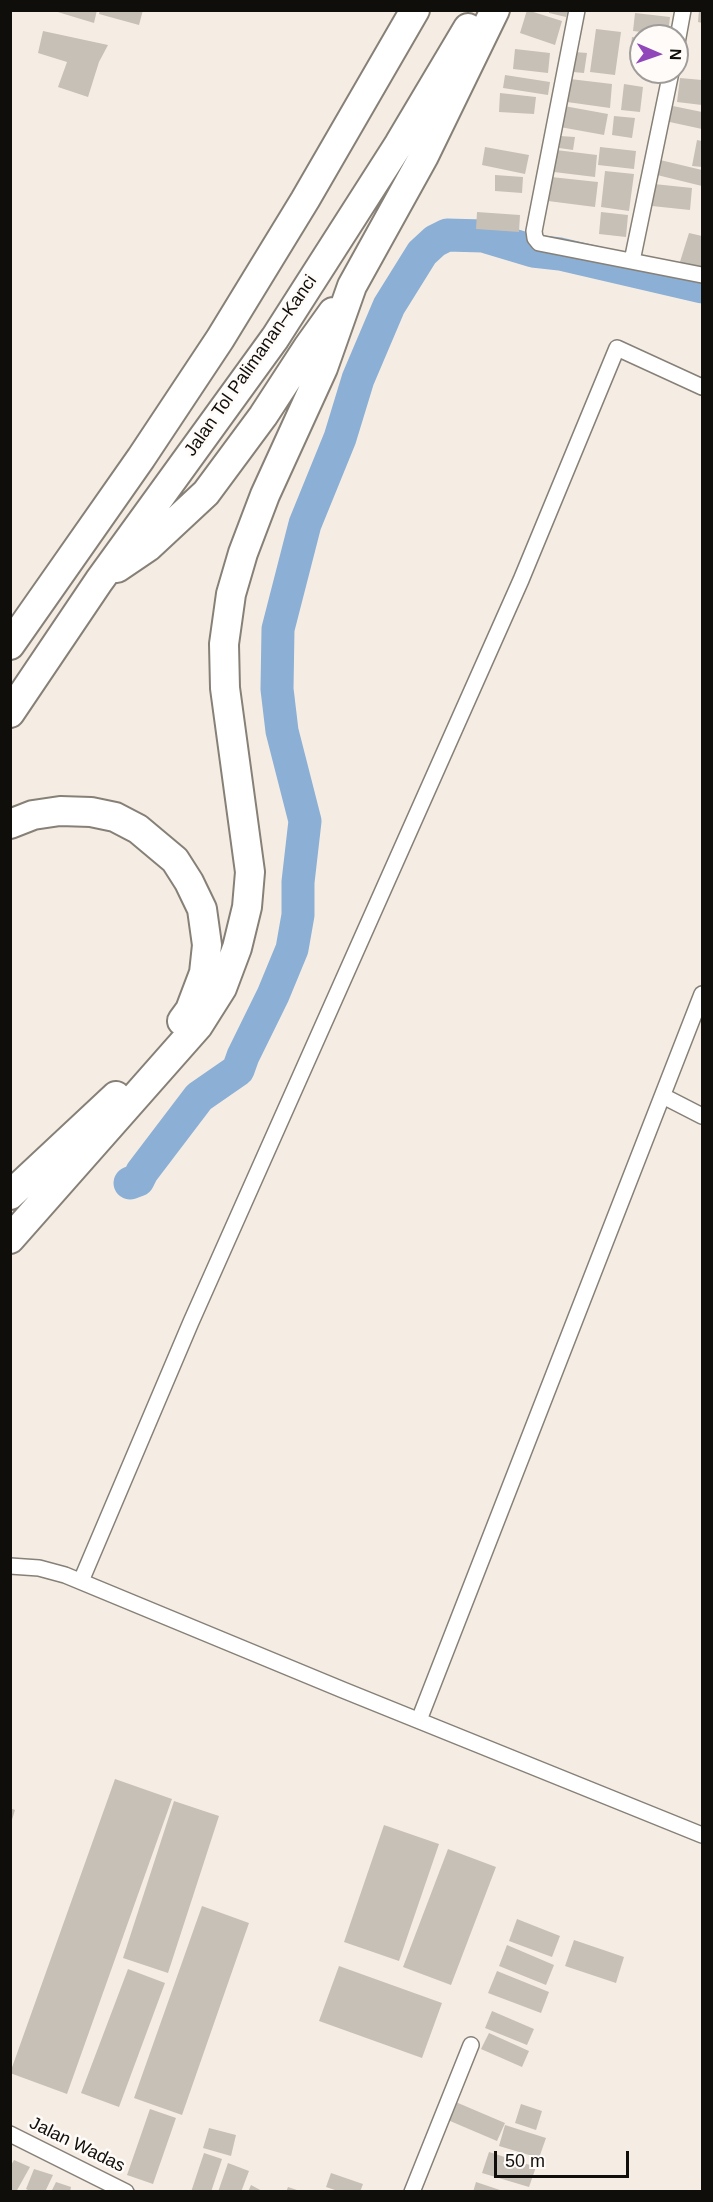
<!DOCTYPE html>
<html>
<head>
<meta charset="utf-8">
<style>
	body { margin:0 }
	#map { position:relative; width:713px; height:2202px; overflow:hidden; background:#f5ede4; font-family:Arial,sans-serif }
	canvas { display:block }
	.frame { position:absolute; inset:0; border:12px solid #100e0b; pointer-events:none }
	.north { position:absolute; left:629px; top:24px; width:60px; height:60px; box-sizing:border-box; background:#fefbf8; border:2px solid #9f9c99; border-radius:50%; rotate:92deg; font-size:16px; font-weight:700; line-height:24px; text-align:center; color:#100e0b }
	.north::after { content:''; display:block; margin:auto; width:21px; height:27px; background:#9047b9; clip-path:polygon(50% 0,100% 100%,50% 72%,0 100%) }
	.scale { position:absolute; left:494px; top:2151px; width:135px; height:27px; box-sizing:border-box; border:3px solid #100e0b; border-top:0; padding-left:8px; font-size:18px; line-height:21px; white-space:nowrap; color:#100e0b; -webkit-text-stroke:4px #fefbf8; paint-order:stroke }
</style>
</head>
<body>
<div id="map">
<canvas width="713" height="2202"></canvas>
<div class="frame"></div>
<div class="north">N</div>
<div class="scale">50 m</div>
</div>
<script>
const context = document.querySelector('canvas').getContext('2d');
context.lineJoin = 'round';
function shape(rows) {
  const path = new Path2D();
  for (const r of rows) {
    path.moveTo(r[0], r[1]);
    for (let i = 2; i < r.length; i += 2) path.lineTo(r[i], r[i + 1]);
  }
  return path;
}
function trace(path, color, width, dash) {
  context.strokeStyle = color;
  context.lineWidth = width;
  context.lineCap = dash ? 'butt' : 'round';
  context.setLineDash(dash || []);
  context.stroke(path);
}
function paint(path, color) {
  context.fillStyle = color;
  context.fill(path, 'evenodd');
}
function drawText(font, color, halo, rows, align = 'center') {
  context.font = font + ' Arial,sans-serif';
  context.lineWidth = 5;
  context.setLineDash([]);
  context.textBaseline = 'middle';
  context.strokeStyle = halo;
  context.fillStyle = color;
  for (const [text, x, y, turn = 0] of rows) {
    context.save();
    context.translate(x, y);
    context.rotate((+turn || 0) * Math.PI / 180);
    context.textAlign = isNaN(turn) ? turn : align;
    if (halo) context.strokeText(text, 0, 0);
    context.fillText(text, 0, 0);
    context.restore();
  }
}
trace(shape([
	[130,1183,138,1180,142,1172,199,1097,238,1070,243,1056,273,995,292,949,298,915,298,882,305,821,282,731,277,689,278,629,305,524,340,438,358,379,389,306,422,253,435,241,447,235,483,236,533,251,560,254,702,287]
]), '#8bafd5', 33);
paint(shape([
	[51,10,97,10,94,23],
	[100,10,143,10,139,25,99,14],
	[527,10,562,21,555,45,520,33],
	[549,10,568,10,566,17,549,13],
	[699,10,702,10,702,23,698,22],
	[635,13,670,17,668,35,633,31],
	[596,29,621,32,615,75,590,72],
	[43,31,108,45,99,62,88,97,58,87,67,62,38,53],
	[632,37,641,38,641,57,630,56],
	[515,49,550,53,548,73,513,69],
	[575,52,587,53,584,73,573,72],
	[505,75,550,82,548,95,503,88],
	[680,78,702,80,702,105,677,102],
	[570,79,612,84,610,108,567,102],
	[624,84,643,87,640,112,621,110],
	[500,93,536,97,534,114,499,112],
	[668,105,702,112,702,129,665,121],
	[564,106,608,114,604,135,560,127],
	[614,116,635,118,632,138,612,135],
	[560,136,575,137,573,150,559,148],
	[697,140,702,141,702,167,692,166],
	[485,147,529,155,525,174,482,165],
	[600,147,636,151,634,169,598,165],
	[556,150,597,155,595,177,554,172],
	[656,159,702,170,702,186,653,174],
	[605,171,634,174,629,211,601,207],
	[495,175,523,177,522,193,495,191],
	[551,177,598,182,595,207,548,201],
	[654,184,692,188,690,210,652,206],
	[477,212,520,215,519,232,476,229],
	[601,212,628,215,626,237,599,234],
	[689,233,702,236,702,271,679,265],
	[115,1779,172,1799,67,2094,10,2073],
	[174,1801,219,1816,168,1973,123,1958],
	[10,1808,15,1810,11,1823,10,1823],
	[384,1825,439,1844,399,1961,344,1942],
	[448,1849,496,1867,451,1985,403,1967],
	[202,1906,249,1923,182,2115,134,2098],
	[517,1919,560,1936,552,1957,509,1941],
	[574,1940,624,1957,616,1983,565,1966],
	[507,1945,554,1965,546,1985,499,1966],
	[339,1966,442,2003,422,2058,319,2021],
	[128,1969,165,1983,119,2107,81,2093],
	[497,1971,549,1992,541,2013,488,1993],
	[492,2011,534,2029,527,2045,485,2028],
	[489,2033,529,2051,522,2067,481,2049],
	[451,2100,505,2123,497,2141,443,2118],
	[521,2104,542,2111,536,2130,515,2123],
	[150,2109,176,2118,153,2184,127,2175],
	[505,2125,546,2138,539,2158,499,2146],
	[209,2128,236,2135,231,2156,203,2148],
	[489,2152,536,2167,529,2187,482,2173],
	[204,2153,222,2159,211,2192,191,2192],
	[14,2160,30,2167,16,2192,10,2192,10,2167],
	[228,2163,249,2171,241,2192,218,2192],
	[34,2169,53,2175,45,2192,32,2192,26,2189],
	[331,2173,363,2184,360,2192,341,2192,326,2187],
	[56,2182,71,2187,70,2192,51,2192],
	[476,2182,503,2191,503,2192,473,2192],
	[251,2185,264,2192,248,2192],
	[288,2187,300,2191,300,2192,286,2192]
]), '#c7c0b7');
const minor = shape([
	[577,10,534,231,535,238,539,243,702,275],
	[677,43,683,10],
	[632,261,671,72],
	[663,1096,702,1116],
	[10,1566,39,1568,65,1575,343,1690,702,1835],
	[81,1581,191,1322,521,580,617,348,702,387],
	[419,1720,702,994],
	[10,2134,126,2192],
	[412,2192,471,2045]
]);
const motorway = shape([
	[117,568,148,547,206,493,263,416,308,347,333,312],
	[10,645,141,458,220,339,305,200,415,10],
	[10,713,99,581,275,338,399,144,468,28],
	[10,824,33,815,60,811,91,812,115,817,138,829,175,860,189,882,202,909,207,945,204,973,190,1010,182,1021],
	[10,1195,116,1096],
	[10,1239,198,1026,222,988,237,948,247,907,250,872,225,688,224,644,231,594,243,553,265,495,323,368,352,286,424,156,495,10]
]);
trace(minor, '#868077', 18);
trace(motorway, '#868077', 32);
trace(minor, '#fff', 15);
trace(motorway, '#fff', 28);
drawText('18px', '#100e0b', '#fefbf8', [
	["Jalan Tol Palimanan–Kanci",251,366,-55],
	["Jalan Wadas",77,2145,26]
]);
</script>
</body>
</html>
